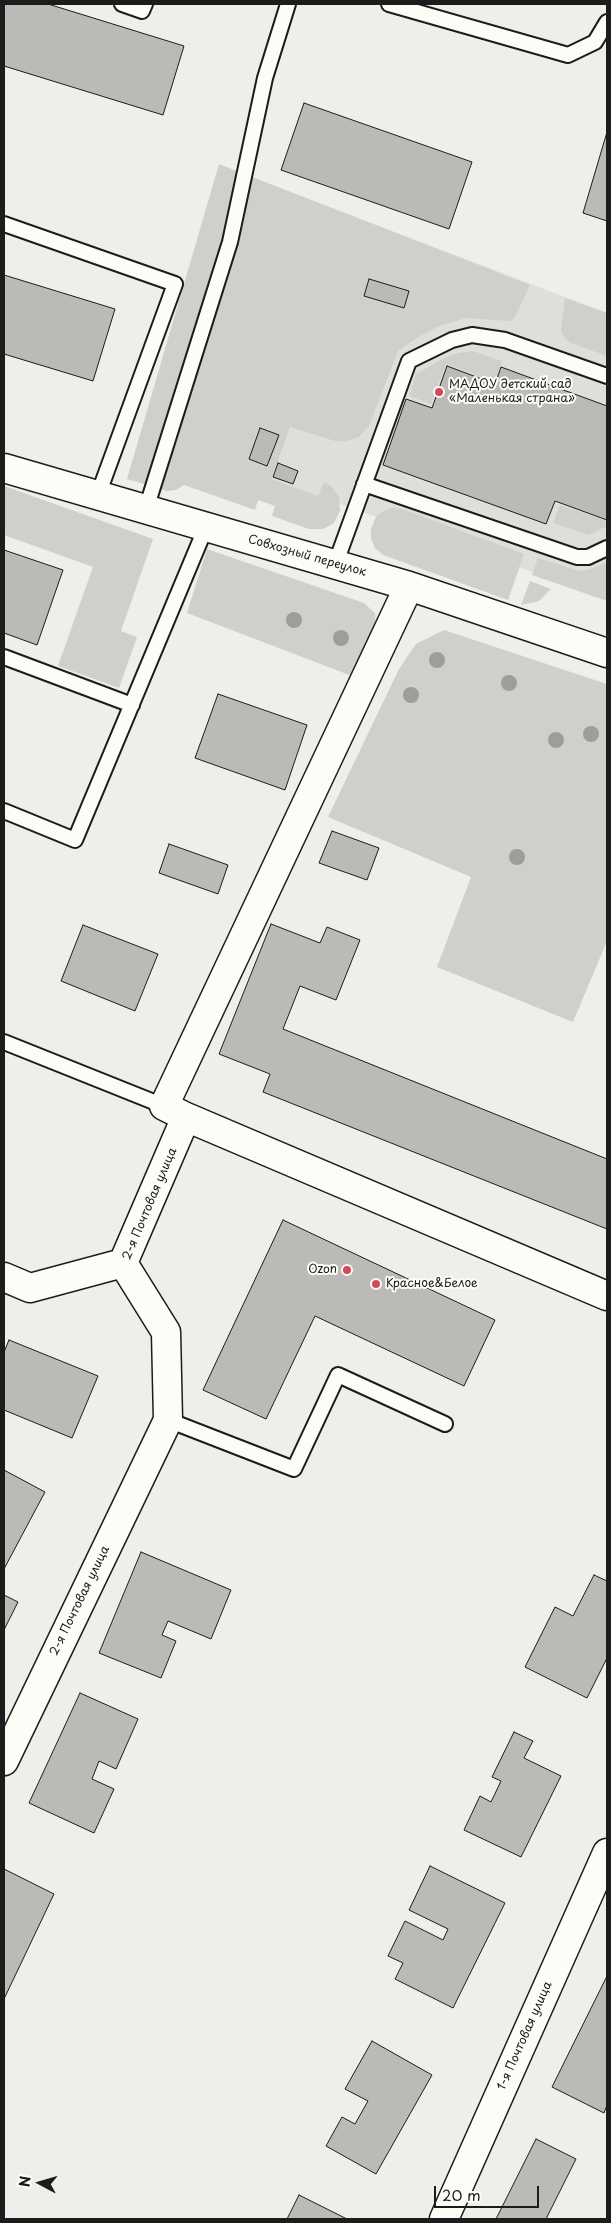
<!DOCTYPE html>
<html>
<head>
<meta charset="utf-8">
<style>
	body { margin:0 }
	#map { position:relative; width:611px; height:2223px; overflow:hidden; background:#f0eeea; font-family:"Playpen Sans",sans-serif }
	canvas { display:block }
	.frame { position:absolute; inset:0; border:5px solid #1c1c1c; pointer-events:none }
	.north { position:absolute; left:15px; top:2158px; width:50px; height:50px; -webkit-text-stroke:4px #fdfcf7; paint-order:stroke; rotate:276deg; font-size:14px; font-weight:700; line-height:20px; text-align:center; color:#1c1c1c }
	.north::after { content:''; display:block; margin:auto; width:18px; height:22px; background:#1c1c1c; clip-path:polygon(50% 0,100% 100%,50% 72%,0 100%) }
	.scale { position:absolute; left:434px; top:2186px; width:105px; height:22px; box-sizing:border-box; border:2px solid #1c1c1c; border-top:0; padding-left:6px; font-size:15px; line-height:18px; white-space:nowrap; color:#1c1c1c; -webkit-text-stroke:4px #fdfcf7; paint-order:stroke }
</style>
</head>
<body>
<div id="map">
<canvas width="611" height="2223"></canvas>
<div class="frame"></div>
<div class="north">N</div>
<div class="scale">20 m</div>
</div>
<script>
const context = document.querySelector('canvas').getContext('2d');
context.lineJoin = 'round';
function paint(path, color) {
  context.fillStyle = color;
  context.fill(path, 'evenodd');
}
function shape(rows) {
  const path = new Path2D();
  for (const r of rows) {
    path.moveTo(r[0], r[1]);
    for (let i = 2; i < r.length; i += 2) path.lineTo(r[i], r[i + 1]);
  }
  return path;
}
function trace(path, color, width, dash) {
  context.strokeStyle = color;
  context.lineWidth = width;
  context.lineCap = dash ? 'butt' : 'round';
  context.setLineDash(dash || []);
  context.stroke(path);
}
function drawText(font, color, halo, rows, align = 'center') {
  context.font = font + ' "Playpen Sans",sans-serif';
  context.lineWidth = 4;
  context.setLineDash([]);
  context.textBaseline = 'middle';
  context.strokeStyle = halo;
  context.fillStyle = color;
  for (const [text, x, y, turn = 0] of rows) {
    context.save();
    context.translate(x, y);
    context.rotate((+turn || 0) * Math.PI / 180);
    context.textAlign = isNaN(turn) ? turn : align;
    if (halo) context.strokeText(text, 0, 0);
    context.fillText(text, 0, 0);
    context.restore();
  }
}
paint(shape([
	[337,210,607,313,607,598,243,470]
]), '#e0deda');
paint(shape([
	[219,164,530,285,514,319,509,321,466,318,439,326,418,337,398,351,369,426,359,437,346,441,335,441,290,427,271,479,318,496,324,482,331,486,339,497,340,511,334,523,323,529,309,529,272,516,275,506,258,500,255,510,184,485,176,490,167,491,127,479],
	[565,298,607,313,607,356,571,343,565,338,561,331],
	[473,351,502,361,494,382,446,364,431,404,409,396,416,374,446,357,458,353],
	[4,486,153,539,121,631,137,637,119,688,58,666,93,567,4,535],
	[560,505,607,521,607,526,589,535,553,523],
	[391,508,402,509,524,554,508,600,383,555,375,548,371,539,371,529,376,517,382,512],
	[207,549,364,603,375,613,376,629,352,676,187,613],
	[538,558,579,571,591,569,607,562,607,601,532,575],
	[530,581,551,589,539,601,521,605],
	[444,630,607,684,607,941,573,1022,437,967,471,877,328,817,399,669,416,644]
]), '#d0cfcc');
const building = shape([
	[4,4,48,4,184,46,163,115,4,66,4,4],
	[304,103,472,162,449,229,281,170,304,103],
	[607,132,607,221,583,213,607,132],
	[4,275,115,309,93,381,4,354,4,275],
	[369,279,409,291,404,308,364,296,369,279],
	[447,366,495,384,501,367,607,406,607,520,555,501,546,524,383,465,406,399,432,408,447,366],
	[260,428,279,435,267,466,249,459,260,428],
	[278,463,298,471,293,484,273,477,278,463],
	[4,550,63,570,37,645,4,633,4,550],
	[218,694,307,725,285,790,195,758,218,694],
	[332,831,379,848,367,880,319,863,332,831],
	[169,844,228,865,218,894,159,873,169,844],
	[271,924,320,943,327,927,360,940,336,1000,300,986,283,1029,607,1159,607,1229,263,1092,270,1074,219,1054,271,924],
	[83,925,158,954,135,1011,61,981,83,925],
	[283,1220,495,1320,464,1386,315,1316,266,1419,203,1390,283,1220],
	[9,1340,98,1376,72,1438,4,1410,4,1352,9,1340],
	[4,1470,45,1492,4,1569,4,1470],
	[141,1552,231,1590,211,1639,168,1621,162,1635,176,1641,161,1678,99,1653,141,1552],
	[594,1575,607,1581,607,1658,587,1698,525,1667,555,1607,573,1616,594,1575],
	[4,1595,18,1602,4,1630,4,1595],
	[80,1693,138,1719,116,1769,99,1761,92,1779,114,1789,94,1833,29,1803,80,1693],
	[514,1732,533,1741,524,1758,561,1776,521,1857,464,1830,480,1796,491,1802,501,1781,492,1777,514,1732],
	[430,1866,505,1903,453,2008,395,1979,403,1963,388,1956,405,1921,443,1940,448,1929,409,1910,430,1866],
	[4,1869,54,1894,4,1999,4,1869],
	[607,1976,607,2105,604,2113,552,2087,607,1976],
	[372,2041,432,2075,376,2174,326,2146,342,2117,355,2124,368,2101,345,2089,372,2041],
	[536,2139,576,2159,546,2219,496,2219,536,2139],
	[299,2195,347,2219,287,2219,299,2195]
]);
paint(building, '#bbbab6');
trace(building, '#1c1c1c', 1);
const lane = shape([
	[122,4,142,11,145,4],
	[389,4,568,55,595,42,607,22],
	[4,224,175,284,98,495],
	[364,484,577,557,588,557,607,548],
	[146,509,230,242,265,78,288,4],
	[335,565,409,361,452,340,472,335,505,340,607,376],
	[4,657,132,705],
	[4,811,75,840,206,527],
	[4,1042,164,1106],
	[168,1420,294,1469,338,1375,445,1424]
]);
const street = shape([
	[4,468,409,586,607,653],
	[186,1117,164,1106,409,586],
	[123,1263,186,1117,607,1296],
	[4,1277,30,1288,123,1263],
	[4,1761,168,1420,166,1332,123,1263],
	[444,2219,607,1853]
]);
trace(lane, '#1c1c1c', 18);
trace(street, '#1c1c1c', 31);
trace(lane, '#fdfcf7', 14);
trace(street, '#fdfcf7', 28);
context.fillStyle = '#9e9d9b';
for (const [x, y] of [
	[294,620],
	[341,638],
	[437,660],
	[509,683],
	[411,695],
	[591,734],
	[556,740],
	[517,857]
]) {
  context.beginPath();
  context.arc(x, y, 8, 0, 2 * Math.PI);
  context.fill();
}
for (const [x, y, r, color] of [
	[439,392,5,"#d1495b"],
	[347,1270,5,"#d1495b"],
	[376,1284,5,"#d1495b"]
]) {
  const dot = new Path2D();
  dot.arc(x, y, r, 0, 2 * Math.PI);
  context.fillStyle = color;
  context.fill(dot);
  trace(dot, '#fdfcf7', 2);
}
drawText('12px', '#1c1c1c', '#fdfcf7', [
	["МАДОУ детский сад",449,385],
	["«Маленькая страна»",449,399],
	["Ozon",337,1270,"right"],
	["Красное&Белое",386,1284]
], 'left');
drawText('12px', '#1c1c1c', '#fdfcf7', [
	["Совхозный переулок",307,556,16],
	["2-я Почтовая улица",150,1204,-67],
	["2-я Почтовая улица",80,1601,-64],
	["1-я Почтовая улица",525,2036,-66]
]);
</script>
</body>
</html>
